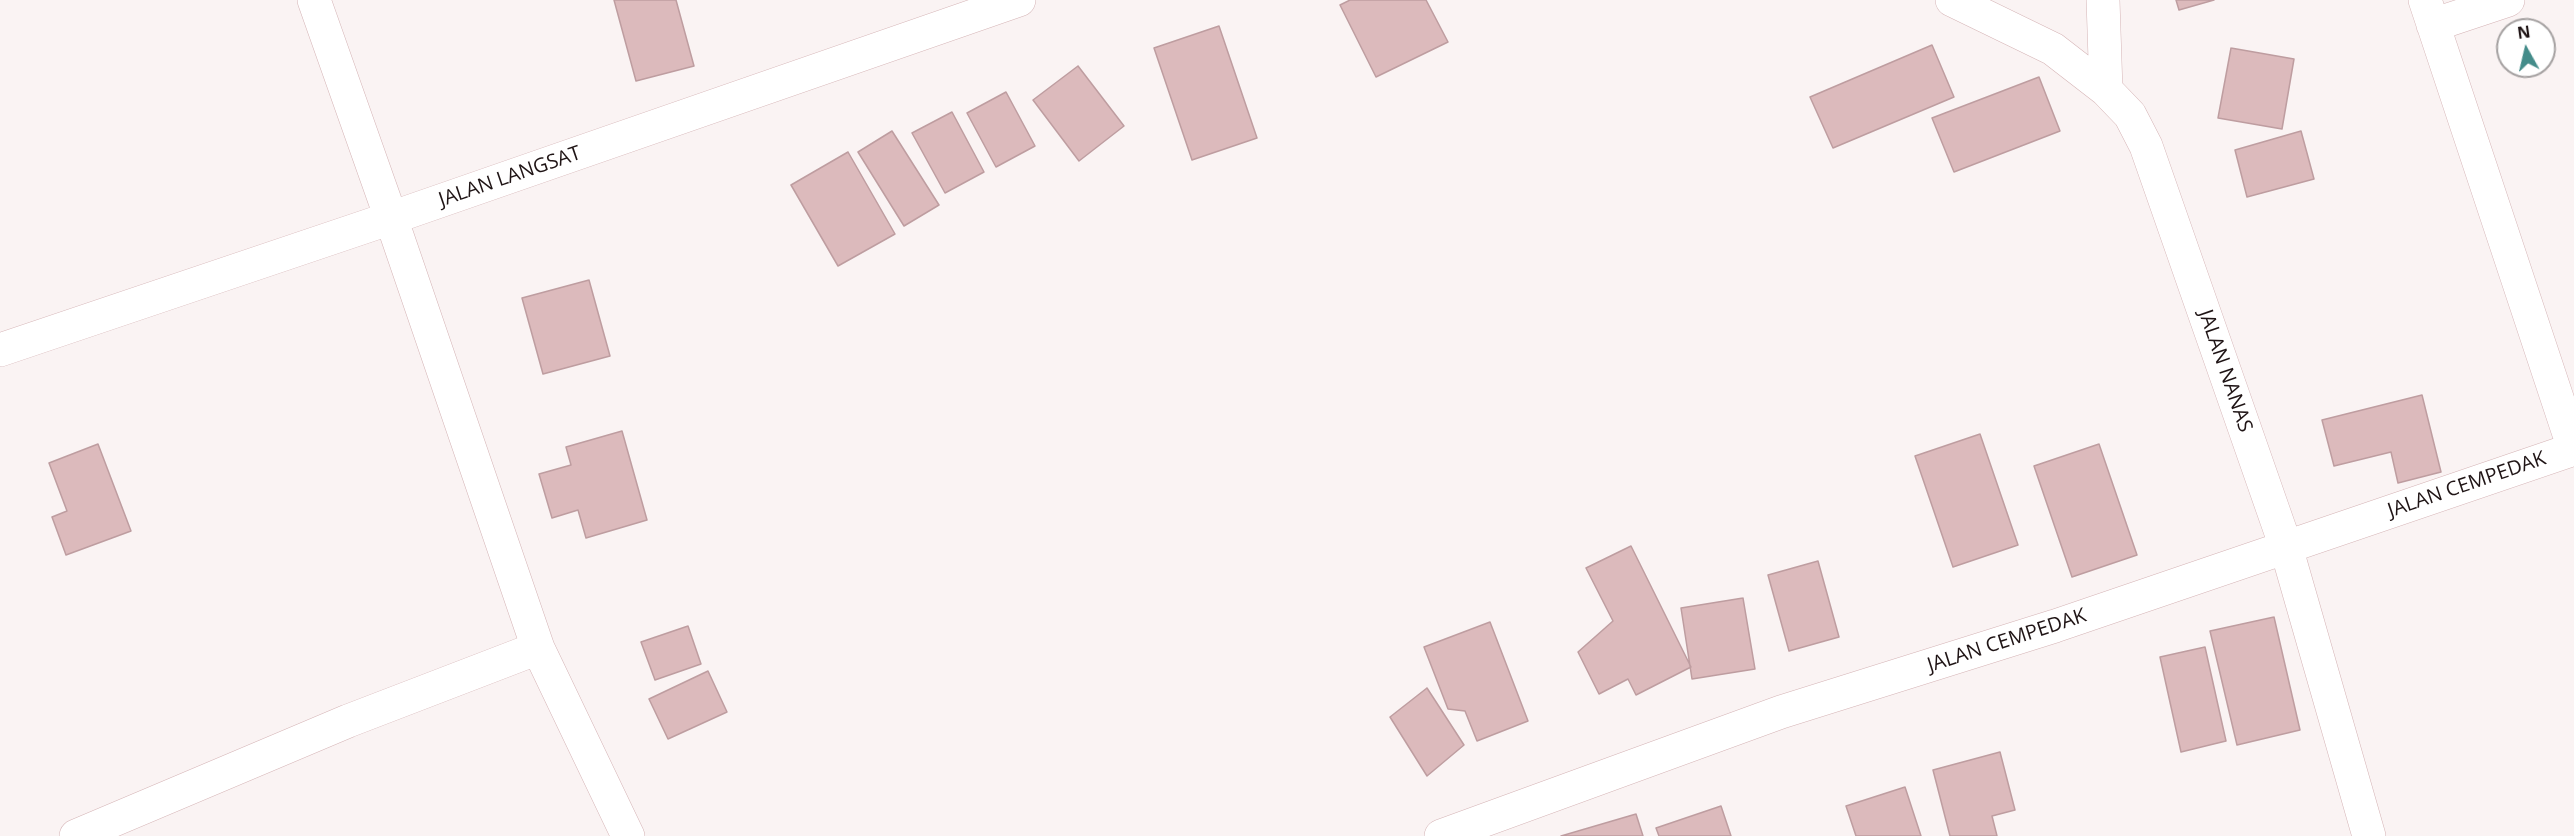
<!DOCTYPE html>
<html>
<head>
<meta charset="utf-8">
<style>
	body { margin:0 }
	#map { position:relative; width:2574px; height:836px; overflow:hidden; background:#faf3f3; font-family:"Open Sans",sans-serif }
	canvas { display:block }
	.north { position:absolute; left:2496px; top:18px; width:60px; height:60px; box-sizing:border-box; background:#fff; border:2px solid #a5a1a1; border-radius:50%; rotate:352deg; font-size:16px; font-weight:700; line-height:24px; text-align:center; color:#1f1415 }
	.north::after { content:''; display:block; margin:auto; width:21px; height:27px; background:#448c8a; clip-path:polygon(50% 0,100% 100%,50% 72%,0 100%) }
</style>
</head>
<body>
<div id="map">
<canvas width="2574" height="836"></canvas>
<div class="north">N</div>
</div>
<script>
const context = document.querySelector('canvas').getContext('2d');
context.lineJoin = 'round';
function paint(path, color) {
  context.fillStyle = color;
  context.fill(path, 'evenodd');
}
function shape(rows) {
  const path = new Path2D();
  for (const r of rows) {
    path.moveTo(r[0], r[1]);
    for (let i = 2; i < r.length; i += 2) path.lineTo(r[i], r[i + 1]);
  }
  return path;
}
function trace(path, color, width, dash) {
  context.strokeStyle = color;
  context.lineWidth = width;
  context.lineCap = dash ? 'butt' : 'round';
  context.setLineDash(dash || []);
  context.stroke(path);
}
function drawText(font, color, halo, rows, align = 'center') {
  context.font = font + ' "Open Sans",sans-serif';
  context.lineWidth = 5;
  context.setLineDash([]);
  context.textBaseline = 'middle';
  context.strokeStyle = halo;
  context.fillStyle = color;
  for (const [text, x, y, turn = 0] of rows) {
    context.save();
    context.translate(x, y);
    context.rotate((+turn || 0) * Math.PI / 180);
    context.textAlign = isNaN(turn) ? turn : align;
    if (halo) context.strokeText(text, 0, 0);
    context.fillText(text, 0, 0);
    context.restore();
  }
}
const building = shape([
	[614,0,676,0,694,66,636,81,614,0],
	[1350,0,1426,0,1448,42,1376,77,1340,5,1350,0],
	[2176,0,2214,0,2179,10,2176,0],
	[1219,26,1257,138,1192,160,1154,48,1219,26],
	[1932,45,1954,97,1833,148,1810,97,1932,45],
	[2231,48,2294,59,2282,129,2218,118,2231,48],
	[1078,66,1124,126,1079,161,1033,100,1078,66],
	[2039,77,2060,131,1954,172,1932,118,2039,77],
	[1006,92,1035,146,996,167,967,113,1006,92],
	[952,112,984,172,945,193,912,133,952,112],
	[892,131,939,205,904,226,858,152,892,131],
	[2301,131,2314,179,2247,197,2235,150,2301,131],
	[848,152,895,234,838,266,791,185,848,152],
	[589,280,610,356,543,374,522,298,589,280],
	[2422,395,2441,472,2398,483,2391,452,2334,466,2322,420,2422,395],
	[622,431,647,520,586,538,578,510,552,518,539,474,571,465,566,447,622,431],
	[1980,434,2018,545,1953,567,1915,456,1980,434],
	[98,444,131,531,66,555,52,517,67,511,49,463,98,444],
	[2099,444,2137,555,2072,577,2034,466,2099,444],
	[1631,546,1691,667,1636,695,1628,679,1599,694,1578,652,1613,621,1586,568,1631,546],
	[1818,561,1839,637,1789,651,1768,575,1818,561],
	[1743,598,1755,669,1692,679,1681,608,1743,598],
	[2274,617,2300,730,2237,745,2210,631,2274,617],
	[1490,622,1528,721,1477,741,1465,711,1448,709,1424,647,1490,622],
	[688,626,701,664,655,680,641,642,688,626],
	[2205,647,2226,741,2181,752,2160,657,2205,647],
	[708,671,727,712,668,739,649,699,708,671],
	[1427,688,1464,745,1427,776,1390,717,1427,688],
	[2000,752,2015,810,1992,816,1997,836,1950,836,1933,770,2000,752],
	[1905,787,1921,836,1856,836,1846,806,1905,787],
	[1721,806,1731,836,1659,836,1656,828,1721,806],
	[1636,814,1643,836,1561,836,1636,814]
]);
paint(building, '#dcbabc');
trace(building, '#be9da0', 1.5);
const minor = shape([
	[314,0,391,218,538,648,628,836],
	[1952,0,2053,49,2106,90,2130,115,2146,146,2286,547,2369,836],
	[2103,0,2106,90],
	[2433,25,2508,0],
	[0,350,391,218,1019,0],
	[76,836,348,721,538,648],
	[1441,836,1781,712,2055,626,2574,449,2425,0]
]);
trace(minor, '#d5b4b6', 34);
trace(minor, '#fff', 33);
drawText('20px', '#1f1415', '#fff', [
	["JALAN LANGSAT",510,177,-19],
	["JALAN NANAS",2225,371,71],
	["JALAN CEMPEDAK",2467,485,-19],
	["JALAN CEMPEDAK",2007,641,-18]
]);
</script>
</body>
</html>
